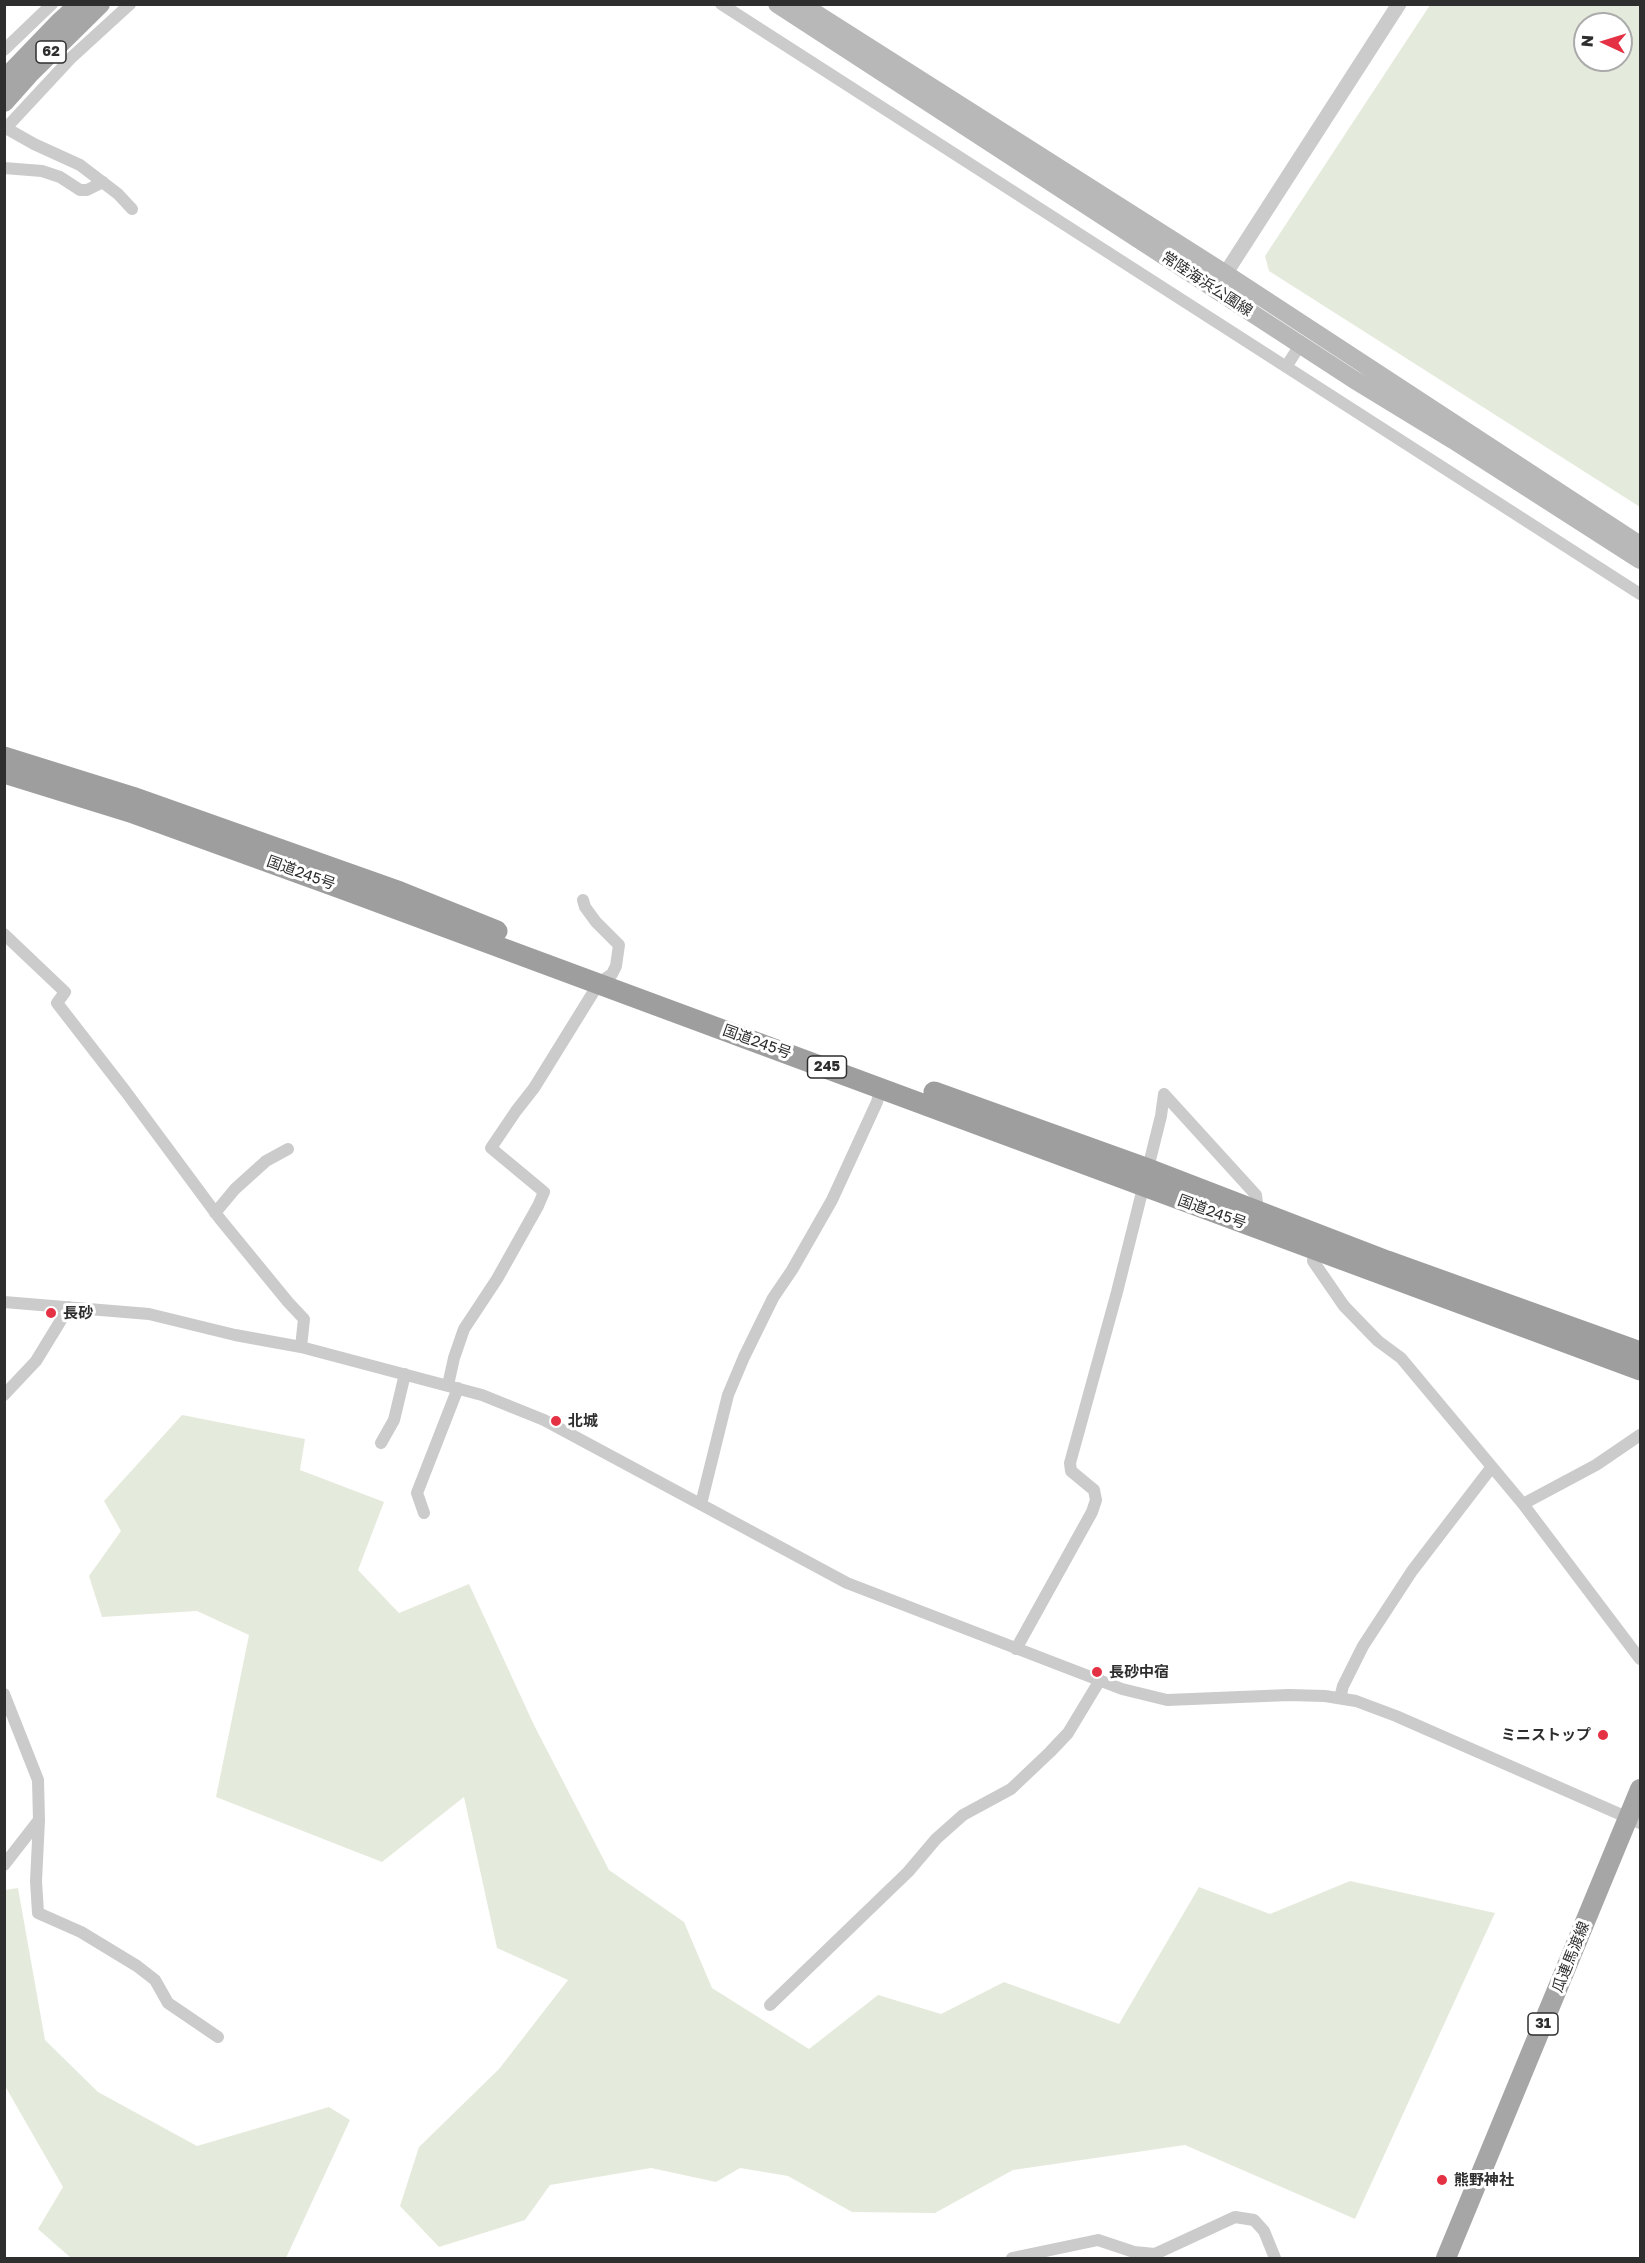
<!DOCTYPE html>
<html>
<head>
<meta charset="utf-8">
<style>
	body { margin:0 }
	#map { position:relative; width:1645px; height:2263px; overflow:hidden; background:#fff; font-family:"Golos Text",sans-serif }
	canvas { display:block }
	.frame { position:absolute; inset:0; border:6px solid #2e2e2e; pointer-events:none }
	.north { position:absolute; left:1573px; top:12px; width:60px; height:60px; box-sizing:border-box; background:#fff; border:2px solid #ababab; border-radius:50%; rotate:274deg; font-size:16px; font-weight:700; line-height:24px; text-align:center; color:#2e2e2e }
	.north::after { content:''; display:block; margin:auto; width:21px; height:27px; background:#e43144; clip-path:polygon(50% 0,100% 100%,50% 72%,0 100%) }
</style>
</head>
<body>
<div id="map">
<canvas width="1645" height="2263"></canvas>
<div class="frame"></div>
<div class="north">N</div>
</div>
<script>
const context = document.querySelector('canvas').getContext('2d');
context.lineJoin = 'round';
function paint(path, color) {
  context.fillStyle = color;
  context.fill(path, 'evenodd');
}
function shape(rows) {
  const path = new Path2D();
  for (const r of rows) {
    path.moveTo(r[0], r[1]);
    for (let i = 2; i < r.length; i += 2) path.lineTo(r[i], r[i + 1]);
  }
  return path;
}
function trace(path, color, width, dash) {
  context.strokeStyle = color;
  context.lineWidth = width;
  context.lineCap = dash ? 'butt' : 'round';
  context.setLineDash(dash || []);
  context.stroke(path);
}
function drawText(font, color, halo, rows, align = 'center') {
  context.font = font + ' "Golos Text","Noto Sans JP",sans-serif';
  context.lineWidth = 6;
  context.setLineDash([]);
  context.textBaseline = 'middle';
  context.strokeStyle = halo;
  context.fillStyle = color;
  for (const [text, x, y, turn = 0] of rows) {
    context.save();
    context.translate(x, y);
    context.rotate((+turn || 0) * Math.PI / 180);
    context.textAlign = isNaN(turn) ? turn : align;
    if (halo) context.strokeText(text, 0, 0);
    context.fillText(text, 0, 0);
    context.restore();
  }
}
paint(shape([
	[1430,5,1640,5,1640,507,1269,271,1265,256],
	[1585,24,1621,24,1621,60,1585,60],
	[182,1415,305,1439,300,1470,384,1502,358,1570,399,1613,469,1584,534,1725,609,1870,684,1922,712,1988,809,2049,878,1995,941,2014,1004,1982,1119,2024,1199,1887,1270,1914,1350,1881,1495,1913,1355,2219,1185,2145,1013,2170,935,2213,852,2212,788,2176,740,2168,716,2182,651,2168,550,2185,525,2220,439,2247,400,2206,419,2147,499,2069,568,1980,497,1948,464,1797,382,1862,216,1797,249,1635,197,1611,102,1617,89,1576,121,1531,104,1501],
	[18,1888,45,2040,98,2092,197,2146,329,2107,350,2120,286,2258,71,2258,38,2229,63,2187,5,2086,5,1890]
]), '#e5ebdc');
trace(shape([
	[721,4,1640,594],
	[4,50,52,4],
	[4,127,34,144,80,165,118,194,132,209],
	[6,128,72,57,130,4],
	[4,168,42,171,60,177,80,190,87,190,103,182],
	[1286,367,1300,345],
	[4,934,65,992,57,1003,126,1092,220,1219,288,1302,304,1319,301,1347],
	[1164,1094,1256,1195,1258,1210],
	[215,1213,235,1189,266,1161,288,1149],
	[1314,1250,1313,1261,1344,1306,1378,1341,1401,1358,1523,1504,1640,1659],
	[4,1302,149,1314,235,1335,301,1347,482,1395,544,1420,847,1583,1122,1689,1167,1700,1289,1695,1325,1696,1356,1701,1396,1716,1640,1823],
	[448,1385,454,1358,464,1329,497,1279,538,1206,544,1192,491,1148,516,1111,534,1088,599,983,612,974,616,966,619,945,596,922,585,907,583,900],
	[4,1395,36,1361,69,1307],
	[381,1443,394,1420,405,1374],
	[701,1504,728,1395,744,1357,773,1298,792,1270,832,1200,877,1102,881,1087],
	[1523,1504,1596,1465,1640,1435],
	[424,1513,417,1493,458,1388],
	[1016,1649,1092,1512,1096,1500,1094,1490,1071,1471,1070,1463,1117,1292,1161,1116,1164,1094],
	[4,1694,38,1780,39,1820,4,1865],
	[1340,1698,1343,1686,1363,1646,1412,1571,1491,1468],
	[39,1820,36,1881,38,1913,81,1932,137,1966,155,1980,168,2003,218,2037],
	[770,2005,908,1872,936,1839,963,1815,1011,1789,1050,1752,1068,1733,1100,1680],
	[1012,2258,1098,2240,1134,2252,1155,2254,1235,2217,1254,2220,1264,2231,1275,2258]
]), '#cbcbcb', 12);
trace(shape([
	[1220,282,1399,4]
]), '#cbcbcb', 15);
trace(shape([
	[777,4,1353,379,1453,440,1640,560],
	[801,4,1226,274,1640,545]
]), '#b8b8b8', 18);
trace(shape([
	[4,80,60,22,80,4],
	[4,102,29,74,100,4],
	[1446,2258,1640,1789]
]), '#a6a6a6', 20);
trace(shape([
	[4,757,132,797,400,892,497,931],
	[4,773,130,812,348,891,1640,1370],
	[934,1092,1148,1169,1387,1261,1640,1352]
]), '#9e9e9e', 21);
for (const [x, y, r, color] of [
	[51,1313,6,"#e43144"],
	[556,1421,6,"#e43144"],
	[1097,1672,6,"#e43144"],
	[1603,1735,6,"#e43144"],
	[1442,2180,6,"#e43144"]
]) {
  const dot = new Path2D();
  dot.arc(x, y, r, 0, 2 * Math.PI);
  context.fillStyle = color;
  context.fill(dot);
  trace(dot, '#fff', 2);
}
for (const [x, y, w] of [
	[51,52,30],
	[827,1067,39],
	[1543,2024,30]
]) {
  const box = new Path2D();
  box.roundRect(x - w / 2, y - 11, w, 22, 4.5);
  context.fillStyle = '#fff';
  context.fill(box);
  trace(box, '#2e2e2e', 1.5);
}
drawText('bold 14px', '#2e2e2e', null, [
	["62",51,52],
	["245",827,1067],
	["31",1543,2024]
]);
drawText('15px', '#2e2e2e', '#fff', [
	["常陸海浜公園線",1207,284,33],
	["国道245号",301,873,20],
	["国道245号",757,1042,20],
	["国道245号",1212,1212,20],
	["瓜連馬渡線",1571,1957,-68]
]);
drawText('bold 15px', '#2e2e2e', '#fff', [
	["長砂",63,1313],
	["北城",568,1421],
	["長砂中宿",1109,1672],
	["ミニストップ",1591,1735,"right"],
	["熊野神社",1454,2180]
], 'left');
</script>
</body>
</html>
